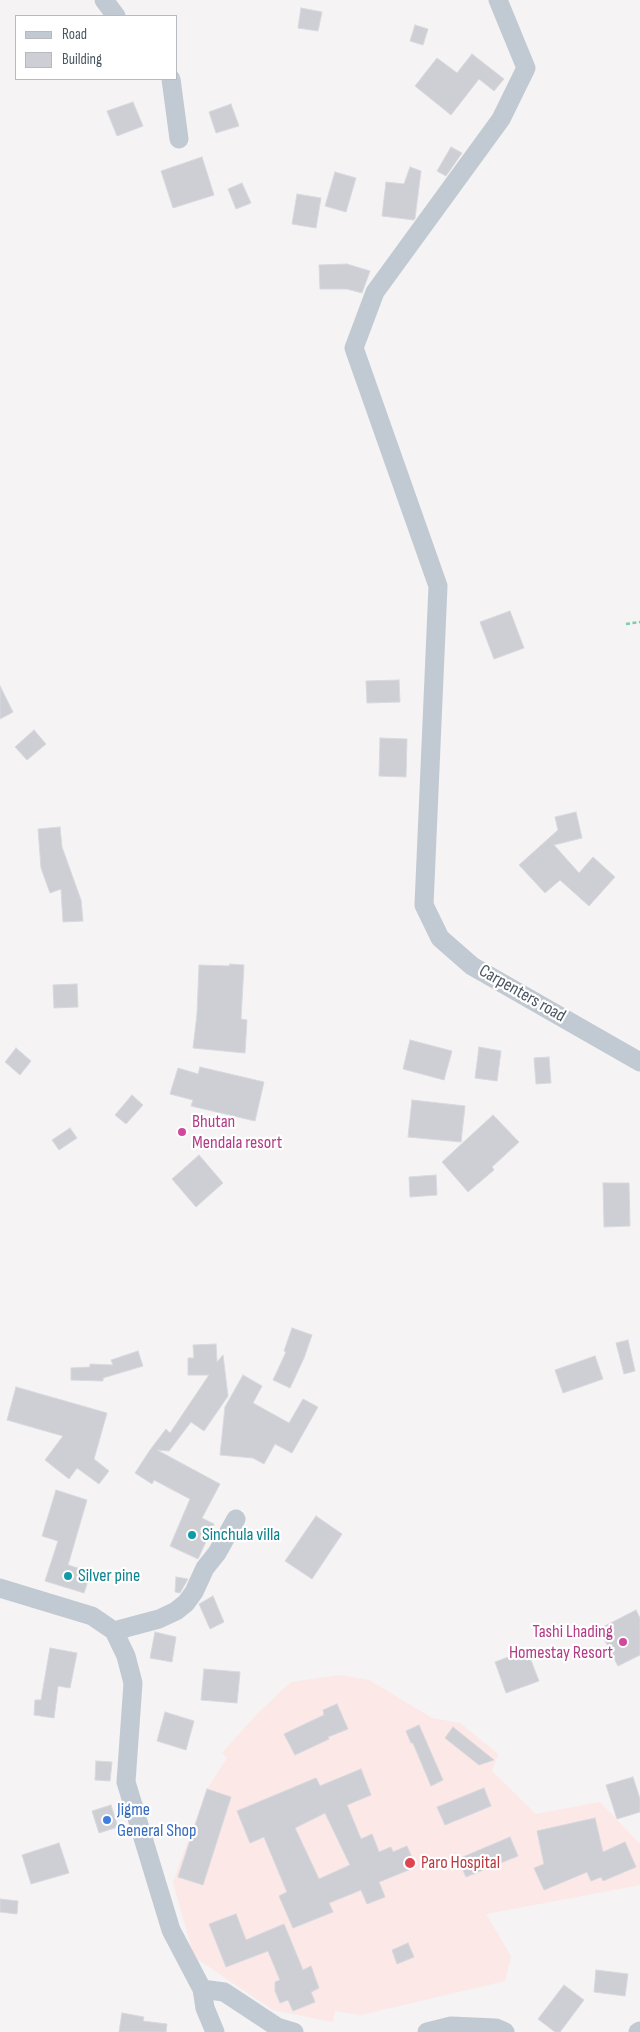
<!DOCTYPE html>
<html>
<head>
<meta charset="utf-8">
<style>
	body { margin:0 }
	#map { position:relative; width:640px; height:2032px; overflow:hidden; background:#f5f3f3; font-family:"Sofia Sans Condensed",sans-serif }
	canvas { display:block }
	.legend { position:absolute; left:15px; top:15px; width:162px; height:65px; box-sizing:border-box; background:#fff; border:1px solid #b7bbc0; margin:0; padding:6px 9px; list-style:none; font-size:15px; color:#4a5661 }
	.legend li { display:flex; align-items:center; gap:10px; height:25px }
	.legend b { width:25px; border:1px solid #b7bbc0 }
</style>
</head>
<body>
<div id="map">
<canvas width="640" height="2032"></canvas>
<ul class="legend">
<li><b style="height:6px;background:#c1cad2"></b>Road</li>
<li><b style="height:14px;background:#cdcfd5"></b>Building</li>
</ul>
</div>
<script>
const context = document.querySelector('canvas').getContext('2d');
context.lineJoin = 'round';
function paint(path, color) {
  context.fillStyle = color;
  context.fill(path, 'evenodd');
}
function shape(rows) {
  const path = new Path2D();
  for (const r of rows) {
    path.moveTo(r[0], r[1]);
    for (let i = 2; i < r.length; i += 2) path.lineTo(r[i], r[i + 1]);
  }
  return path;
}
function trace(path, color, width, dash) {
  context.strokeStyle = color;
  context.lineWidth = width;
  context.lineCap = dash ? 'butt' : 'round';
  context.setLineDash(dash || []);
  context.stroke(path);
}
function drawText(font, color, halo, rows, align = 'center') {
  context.font = font + ' "Sofia Sans Condensed",sans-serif';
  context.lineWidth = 4.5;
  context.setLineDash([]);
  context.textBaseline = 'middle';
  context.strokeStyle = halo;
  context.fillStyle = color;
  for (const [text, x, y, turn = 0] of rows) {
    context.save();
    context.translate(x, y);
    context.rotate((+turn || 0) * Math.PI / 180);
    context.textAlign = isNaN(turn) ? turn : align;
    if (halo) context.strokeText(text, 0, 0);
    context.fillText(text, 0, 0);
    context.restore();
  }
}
paint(shape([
	[340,1675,369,1680,432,1718,460,1723,498,1754,492,1771,536,1814,600,1802,640,1844,640,1885,486,1914,511,1956,505,1981,361,2015,335,2011,333,2022,273,2010,194,1957,173,1882,207,1789,227,1758,222,1753,257,1714,291,1682]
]), '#fce8e6');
const building = shape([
	[301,8,322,12,318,31,298,28,301,8],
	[415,25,428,29,423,45,410,41,415,25],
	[472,54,504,79,494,91,479,79,451,115,415,86,437,58,457,73,472,54],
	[133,102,143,126,117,136,107,111,133,102],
	[231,104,239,126,216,133,209,112,231,104],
	[451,147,462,153,446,176,437,171,451,147],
	[202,157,214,195,173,208,161,171,202,157],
	[410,167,421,171,415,218,414,220,382,216,386,182,404,184,410,167],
	[335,172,356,178,346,212,325,206,335,172],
	[242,183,251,203,236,209,228,189,242,183],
	[297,194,321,198,316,228,292,224,297,194],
	[347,264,370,271,362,293,347,289,320,289,319,265,347,264],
	[510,611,524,648,494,659,480,622,510,611],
	[399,680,400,702,367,703,366,681,399,680],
	[0,686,13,712,0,719,0,686],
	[34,730,46,744,27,760,15,747,34,730],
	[380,738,407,739,406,777,379,776,380,738],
	[576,812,582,838,554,845,579,873,593,857,615,877,589,906,560,880,545,893,519,865,558,830,555,817,576,812],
	[60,827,62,847,81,900,83,921,63,922,61,889,50,893,41,868,38,829,60,827],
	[230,964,244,965,241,1019,247,1020,245,1053,193,1048,197,1014,199,965,229,966,230,964],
	[77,984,78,1007,54,1008,53,985,77,984],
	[410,1040,452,1051,444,1080,403,1069,410,1040],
	[479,1047,501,1051,497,1081,475,1078,479,1047],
	[16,1048,31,1061,20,1075,5,1062,16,1048],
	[549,1057,551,1083,536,1084,534,1058,549,1057],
	[200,1067,264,1082,255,1121,191,1106,193,1100,170,1094,178,1068,198,1074,200,1067],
	[132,1095,143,1105,126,1124,115,1115,132,1095],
	[412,1100,465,1106,461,1142,408,1137,412,1100],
	[493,1115,519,1142,492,1167,494,1170,468,1192,442,1162,493,1115],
	[70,1128,77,1138,59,1150,52,1140,70,1128],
	[199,1155,223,1183,196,1207,172,1179,199,1155],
	[436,1175,437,1195,410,1197,409,1177,436,1175],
	[603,1183,629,1183,630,1226,604,1227,603,1183],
	[292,1328,312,1335,304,1358,290,1388,273,1380,286,1352,284,1351,292,1328],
	[628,1340,635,1371,624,1374,616,1343,628,1340],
	[216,1344,217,1362,223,1355,228,1396,204,1431,191,1422,169,1451,157,1450,220,1484,202,1518,214,1524,198,1559,170,1546,190,1499,154,1480,152,1484,135,1473,150,1450,166,1429,170,1433,209,1375,188,1375,188,1358,194,1358,193,1345,216,1344],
	[138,1351,143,1366,103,1378,103,1381,71,1380,71,1368,90,1367,90,1364,113,1365,111,1360,138,1351],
	[595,1356,603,1379,563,1393,555,1370,595,1356],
	[243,1375,262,1386,253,1403,289,1423,303,1399,318,1407,292,1453,275,1444,264,1464,253,1458,220,1455,225,1407,243,1375],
	[16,1387,107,1413,94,1459,109,1471,99,1484,77,1468,69,1479,45,1460,63,1436,7,1420,16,1387],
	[56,1490,87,1500,68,1565,91,1572,84,1593,45,1581,58,1541,42,1536,56,1490],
	[316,1516,342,1534,312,1579,285,1561,316,1516],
	[176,1577,188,1579,180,1593,175,1592,176,1577],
	[213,1596,224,1622,210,1629,199,1604,213,1596],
	[636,1610,640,1618,640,1655,618,1666,599,1629,636,1610],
	[155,1632,176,1637,172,1662,150,1658,155,1632],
	[50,1648,77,1653,70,1688,58,1686,54,1718,34,1715,35,1700,41,1700,50,1648],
	[527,1650,539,1681,506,1693,495,1662,527,1650],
	[204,1669,240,1672,237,1703,201,1700,204,1669],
	[337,1704,348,1729,328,1737,329,1739,295,1755,284,1734,324,1715,323,1710,337,1704],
	[165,1712,194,1721,186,1750,157,1741,165,1712],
	[419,1725,443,1780,431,1786,413,1743,411,1743,406,1731,419,1725],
	[453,1727,494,1760,479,1765,445,1738,453,1727],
	[96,1761,112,1762,110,1781,95,1780,96,1761],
	[361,1769,371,1795,347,1805,361,1839,372,1834,379,1852,391,1847,393,1852,407,1846,416,1867,379,1882,385,1897,367,1904,361,1890,329,1903,333,1912,293,1928,279,1896,287,1892,264,1837,250,1843,237,1811,316,1778,320,1786,361,1769],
	[325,1813,350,1865,319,1879,295,1828,325,1813],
	[633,1777,640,1799,640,1812,617,1819,606,1785,633,1777],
	[484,1788,491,1806,445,1825,437,1807,484,1788],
	[207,1789,231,1797,203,1885,178,1877,207,1789],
	[111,1805,118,1827,99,1833,92,1811,111,1805],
	[595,1818,603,1852,625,1842,636,1867,603,1881,601,1877,591,1881,587,1872,544,1890,534,1868,544,1864,537,1831,595,1818],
	[510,1837,518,1856,466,1877,458,1859,510,1837],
	[59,1843,69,1873,31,1884,22,1855,59,1843],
	[0,1899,18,1901,17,1914,0,1912,0,1899],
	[236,1914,246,1940,284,1924,303,1970,311,1966,319,1988,311,1992,315,2002,293,2011,288,2000,280,2003,275,1991,275,1982,280,1980,268,1951,226,1967,209,1924,236,1914],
	[408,1943,414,1957,397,1964,392,1950,408,1943],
	[596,1970,628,1974,625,1996,594,1992,596,1970],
	[564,1985,584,2000,560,2032,555,2032,538,2019,564,1985],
	[122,2013,144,2017,143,2021,167,2024,166,2032,119,2032,122,2013]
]);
paint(building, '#cdcfd5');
trace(building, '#d7d9de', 1);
trace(shape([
	[626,624,640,622]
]), '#7ad0a6', 2.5, [4, 2.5]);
trace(shape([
	[104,0,116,16],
	[498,0,526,68,501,119,375,292,354,348,438,586,424,905,440,938,472,966,640,1062],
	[171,79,179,139],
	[0,1588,92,1616,114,1631,126,1656,133,1683,126,1782,171,1930,202,1989,205,2008,215,2032],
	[114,1631,159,1619,176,1611,186,1603,194,1592,205,1568,217,1553,236,1519],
	[202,1989,224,1992,277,2027,294,2032],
	[427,2032,451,2026,496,2028,505,2032],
	[638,2032,640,2031]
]), '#c1cad2', 19);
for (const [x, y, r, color] of [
	[182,1132,5,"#d1479c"],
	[192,1535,5,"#0f9aa8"],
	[68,1576,5,"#0f9aa8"],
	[623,1642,5,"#d1479c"],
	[107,1820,5,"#3f7fe0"],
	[410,1863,6,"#e0444e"]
]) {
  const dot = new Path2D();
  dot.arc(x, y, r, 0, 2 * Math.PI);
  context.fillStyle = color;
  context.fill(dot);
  trace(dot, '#fff', 2);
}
drawText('18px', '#4a5661', '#fff', [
	["Carpenters road",522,994,30]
]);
drawText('18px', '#b23c85', '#fff', [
	["Bhutan",192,1122],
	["Mendala resort",192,1143],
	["Tashi Lhading",613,1632,"right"],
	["Homestay Resort",613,1653,"right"]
], 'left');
drawText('18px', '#0d838f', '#fff', [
	["Sinchula villa",202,1535],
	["Silver pine",78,1576]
], 'left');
drawText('18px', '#366cbe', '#fff', [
	["Jigme",117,1810],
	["General Shop",117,1831]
], 'left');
drawText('18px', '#be3a42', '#fff', [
	["Paro Hospital",421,1863]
], 'left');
</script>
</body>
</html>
